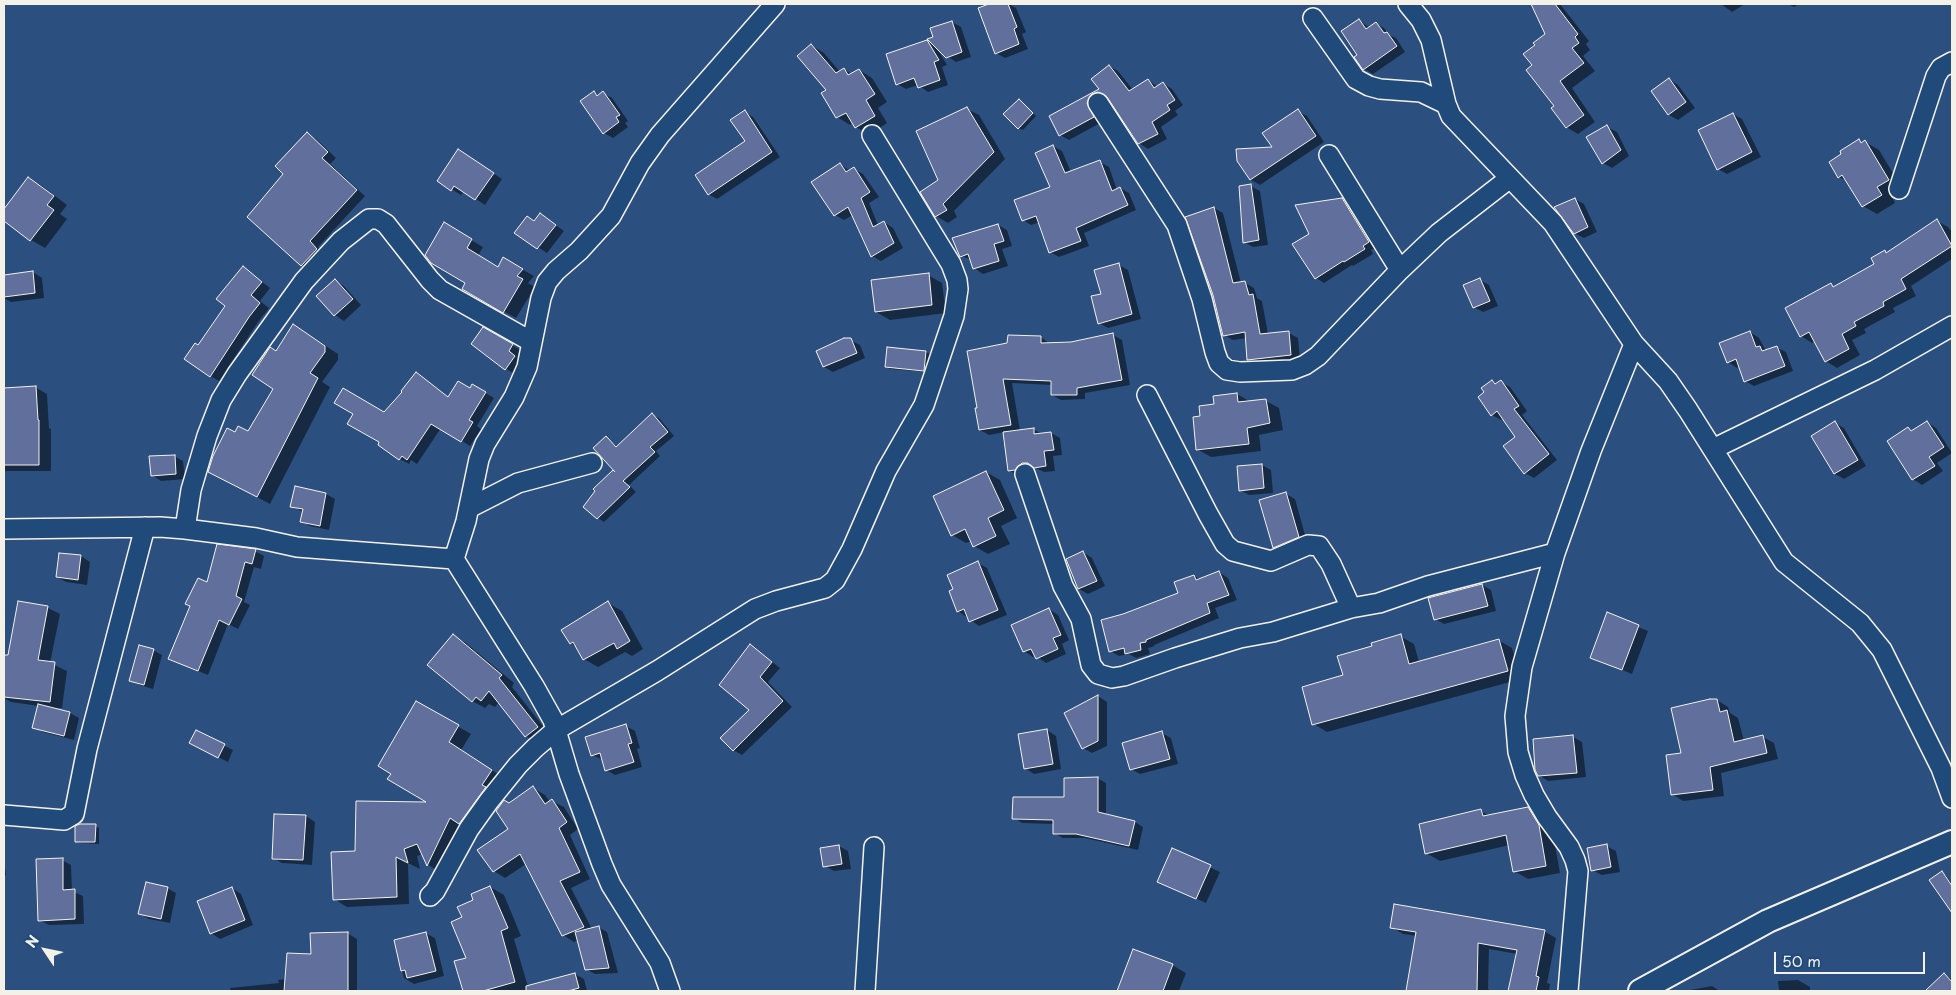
<!DOCTYPE html>
<html>
<head>
<meta charset="utf-8">
<style>
	body { margin:0 }
	#map { position:relative; width:1956px; height:995px; overflow:hidden; background:#2b5080; font-family:"Playpen Sans",sans-serif }
	canvas { display:block }
	.frame { position:absolute; inset:0; border:5px solid #f4f1e8; pointer-events:none }
	.north { position:absolute; left:20px; top:925px; width:50px; height:50px; -webkit-text-stroke:4px #1f4a7a; paint-order:stroke; rotate:304deg; font-size:14px; font-weight:700; line-height:20px; text-align:center; color:#f4f1e8 }
	.north::after { content:''; display:block; margin:auto; width:18px; height:22px; background:#f4f1e8; clip-path:polygon(50% 0,100% 100%,50% 72%,0 100%) }
	.scale { position:absolute; left:1774px; top:952px; width:151px; height:22px; box-sizing:border-box; border:2px solid #f4f1e8; border-top:0; padding-left:6px; font-size:15px; line-height:18px; white-space:nowrap; color:#f4f1e8; -webkit-text-stroke:4px #1f4a7a; paint-order:stroke }
</style>
</head>
<body>
<div id="map">
<canvas width="1956" height="995"></canvas>
<div class="frame"></div>
<div class="north">N</div>
<div class="scale">50 m</div>
</div>
<script>
const context = document.querySelector('canvas').getContext('2d');
context.lineJoin = 'round';
function paint(path, color) {
  context.fillStyle = color;
  context.fill(path, 'evenodd');
}
function shape(rows) {
  const path = new Path2D();
  for (const r of rows) {
    path.moveTo(r[0], r[1]);
    for (let i = 2; i < r.length; i += 2) path.lineTo(r[i], r[i + 1]);
  }
  return path;
}
function trace(path, color, width, dash) {
  context.strokeStyle = color;
  context.lineWidth = width;
  context.lineCap = dash ? 'butt' : 'round';
  context.setLineDash(dash || []);
  context.stroke(path);
}
paint(shape([
	[993,4,1000,5,1009,4,1016,8,1026,32,1022,34,1028,49,1005,58,996,53,979,9],
	[1532,4,1560,4,1589,41,1586,44,1590,50,1583,56,1595,71,1572,88,1595,122,1578,134,1566,127,1534,65,1537,46,1547,34],
	[1721,4,1745,4,1732,12],
	[1788,4,1799,4,1794,7],
	[1359,20,1370,28,1376,23,1385,29,1389,35,1396,38,1405,52,1373,74,1364,69,1359,55],
	[952,22,961,27,971,57,956,62,938,50,947,65,942,67,948,85,928,92,918,85,906,89,897,84,927,41,932,44],
	[811,45,824,53,840,72,844,69,852,74,859,70,872,78,887,102,878,108,887,123,869,135,856,127,853,123,850,125,837,117],
	[1109,66,1118,71,1133,90,1148,80,1158,87,1163,83,1172,89,1183,105,1175,111,1178,115,1161,127,1167,139,1148,149,1139,143,1109,98,1102,98,1102,122,1069,140,1060,135,1050,116,1101,89],
	[1669,79,1678,85,1695,108,1678,120,1669,115,1653,92],
	[594,92,599,96,603,93,612,98,628,121,625,123,628,127,613,138,604,133],
	[1019,100,1036,116,1023,130,1018,128],
	[967,109,979,115,1005,159,954,211,957,217,948,223,936,216],
	[1298,111,1307,116,1324,142,1260,185,1251,180,1238,160,1274,148],
	[745,112,753,117,780,157,717,199,708,194,747,142],
	[1733,114,1742,119,1761,157,1727,174,1718,169],
	[1607,127,1617,132,1629,156,1612,168,1603,163],
	[307,134,316,139,336,158,330,164,365,196,318,247,326,255,311,270,302,265,285,174],
	[1859,141,1863,143,1865,142,1879,150,1902,188,1891,195,1895,203,1877,214,1863,206,1848,182,1839,177],
	[1053,146,1062,151,1071,172,1100,162,1109,167,1117,190,1120,188,1129,193,1136,210,1084,233,1089,246,1059,257,1050,252,1040,222,1031,225,1023,220,1052,188],
	[467,156,502,179,485,205,464,191,461,195,438,181],
	[840,164,850,171,854,169,863,174,879,197,869,203,878,225,884,222,893,228,903,248,881,261,872,256,853,215,844,220,835,215],
	[29,178,42,186,67,205,60,214,67,219,45,248,31,240,4,219,4,211],
	[1250,186,1260,191,1268,245,1253,247,1244,242],
	[1342,199,1350,204,1377,247,1371,250,1373,254,1353,266,1352,265,1324,283,1316,278,1294,245,1310,234],
	[1575,199,1584,204,1597,232,1584,238,1574,233],
	[1214,208,1223,213,1241,283,1245,283,1254,288,1257,298,1262,301,1268,334,1289,333,1298,338,1300,360,1258,364,1249,359,1247,338,1233,340,1224,335,1214,295,1187,217],
	[540,214,564,231,547,253,516,233,534,222],
	[1937,221,1948,227,1950,230,1952,229,1952,259,1911,286,1916,296,1893,308,1895,312,1864,329,1866,333,1852,340,1860,355,1837,368,1826,361,1815,341,1812,343,1801,336,1787,309,1831,285,1835,287,1876,265,1885,252,1888,253],
	[444,224,483,247,478,256,498,268,504,259,534,276,528,283,535,287,516,318,463,289,467,283],
	[998,225,1007,230,1012,246,1002,249,1008,266,983,274,974,268,972,260,961,256],
	[1119,265,1128,270,1141,319,1108,328,1099,323,1102,294],
	[244,268,270,288,260,301,269,308,258,322,219,381,210,376,198,346,227,305],
	[33,272,42,278,44,298,11,302,4,298,4,276],
	[928,275,942,283,946,313,890,320,876,312],
	[335,280,344,286,361,305,344,321,335,315,318,296],
	[1480,280,1489,285,1498,306,1483,312,1474,307],
	[294,325,338,354,338,360,322,382,330,387,270,504,223,479,235,433,248,432,274,389,277,353],
	[483,329,521,350,517,357,523,362,514,374,505,368],
	[1750,332,1759,338,1766,351,1776,347,1786,352,1793,371,1754,386,1745,381,1740,366,1737,368,1728,362],
	[1113,335,1122,340,1130,385,1085,393,1085,399,1061,400,1052,395,1052,385,1012,383,1020,431,1033,429,1042,434,1051,433,1060,438,1062,455,1053,456,1055,471,1044,472,1036,468,1031,468,1018,476,1009,470,1005,432,989,435,980,430,978,409,968,352,1041,337,1050,344,1071,343],
	[850,340,860,345,865,358,833,372,824,367],
	[926,352,930,354,928,372,890,369,886,367],
	[417,373,449,398,470,389,472,385,494,398,477,426,481,429,470,446,441,428,417,464,411,460,409,464,400,459,385,414,404,392],
	[1492,381,1497,384,1501,382,1510,387,1527,411,1522,415,1557,460,1534,478,1525,473,1517,437,1503,418,1501,420,1492,415,1485,393],
	[35,387,47,394,49,428,51,429,51,471,4,471,4,389],
	[1237,394,1251,402,1266,401,1279,408,1283,430,1259,435,1261,451,1211,457,1197,449,1201,417,1215,406],
	[652,415,659,418,674,436,656,451,660,456,629,485,636,492,604,522,598,518,618,474,606,438,618,447],
	[1927,422,1936,428,1952,453,1937,463,1943,471,1922,485,1913,479,1908,429,1913,431],
	[1835,423,1844,428,1866,466,1844,479,1835,474,1813,436],
	[174,456,183,461,185,479,161,481,152,475],
	[1262,465,1271,470,1273,493,1249,495,1240,490],
	[986,472,1000,480,1017,518,1001,526,1010,544,988,554,974,546,972,541,966,543,952,535],
	[326,494,335,499,329,530,310,526,301,521,303,512,292,506],
	[1286,494,1295,499,1307,542,1283,552,1274,547],
	[255,551,264,556,261,569,254,567,244,602,250,605,238,629,228,624,208,675,179,663,208,584],
	[1083,552,1092,558,1105,586,1088,594,1079,589],
	[81,556,90,562,87,585,66,582,57,577],
	[978,563,987,568,1007,615,979,626,958,611,955,590],
	[1219,572,1228,578,1237,600,1215,608,1219,618,1154,645,1155,646,1148,648,1150,654,1136,658,1129,654,1119,656,1110,651,1123,615,1179,593,1194,576,1201,580],
	[1482,585,1491,590,1496,611,1444,624,1435,619],
	[19,602,48,608,60,614,50,663,67,671,62,708,55,708,55,709,70,713,79,718,74,740,43,732,34,727,39,706,11,702,4,698,4,656,9,656],
	[608,603,622,611,643,649,632,656,625,652,598,667,584,659,578,648,570,643],
	[1049,609,1058,615,1069,640,1062,644,1066,654,1046,663,1036,656,1033,657,1024,651],
	[1607,614,1648,631,1632,674,1591,657],
	[453,636,466,643,514,683,512,687,550,735,539,743,526,736,499,702,495,707,489,704,485,708,472,701],
	[1400,636,1414,644,1419,662,1498,640,1512,648,1521,679,1327,732,1314,724,1344,676,1373,647],
	[751,646,780,668,768,682,792,707,742,755,733,750,751,709],
	[153,650,162,655,153,689,140,685,131,680],
	[1098,696,1107,702,1107,746,1092,753,1083,748,1066,714],
	[1717,700,1728,707,1730,713,1738,718,1744,741,1763,737,1774,743,1778,759,1721,773,1724,796,1683,801,1672,794,1682,754],
	[416,702,471,734,461,750,504,778,440,872,428,865,423,854,417,856,420,869,408,863,409,904,347,907,334,899,356,852,430,803,392,774],
	[626,726,635,731,640,748,637,749,642,767,615,775,606,770,603,760,592,755],
	[1047,730,1056,736,1061,769,1034,774,1025,768],
	[196,732,233,750,228,762,200,748],
	[1162,733,1171,738,1178,764,1140,774,1131,769],
	[1573,737,1582,742,1586,777,1548,781,1539,775],
	[1097,778,1106,783,1106,815,1135,822,1143,827,1138,850,1085,838,1063,838,1054,833,1054,824,1022,823,1014,818,1066,799],
	[533,788,545,795,550,802,552,801,564,807,578,829,570,835,590,879,571,888,592,929,598,927,607,932,618,973,595,974,586,969,578,940,574,942,563,935,526,864,505,878,494,871,509,830,509,804],
	[1528,809,1542,817,1553,834,1560,873,1528,879,1514,871,1510,845,1440,861,1426,853,1481,811,1490,816],
	[306,816,315,822,312,865,282,863,273,858],
	[95,826,99,828,99,844,80,843,76,841],
	[839,846,848,851,851,869,834,871,825,866],
	[1606,846,1616,851,1620,872,1602,875,1592,870],
	[1173,850,1220,872,1206,903,1159,882],
	[4,860,6,875,4,876],
	[62,860,71,865,72,891,83,896,84,924,49,925,39,920],
	[1942,873,1946,875,1952,884,1952,901,1949,903],
	[490,887,504,895,521,936,514,939,529,990,523,991,464,991,456,962,468,959,463,918,475,901],
	[167,888,176,893,170,923,149,919,140,914],
	[232,888,241,894,253,925,220,939,211,933],
	[1391,927,1544,931,1556,938,1547,983,1550,984,1549,991,1510,991,1517,954,1489,949,1488,989,1491,991,1407,991,1417,936,1403,934],
	[347,933,357,939,357,991,231,991,230,988,279,983,278,980,286,979,312,956],
	[425,933,435,938,444,976,414,984,404,978,395,941],
	[1133,951,1172,965,1186,973,1179,991,1119,991],
	[575,974,584,979,587,991,541,991,539,984],
	[1944,974,1952,979,1952,991,1940,991,1933,985],
	[1798,980,1810,987,1810,991,1779,991,1778,981],
	[1712,986,1720,991,1685,991]
]), '#0007');
const building = shape([
	[989,4,1008,4,1017,27,1014,29,1019,44,995,54,978,8,989,4],
	[1531,4,1555,4,1578,34,1575,37,1579,43,1572,48,1584,63,1560,81,1584,115,1566,128,1551,108,1554,106,1526,70,1532,65,1523,54,1535,45,1533,43,1545,34,1531,4],
	[1359,19,1366,29,1376,22,1384,33,1387,32,1397,46,1363,70,1354,57,1357,55,1341,31,1359,19],
	[952,21,962,52,946,58,927,39,933,37,930,28,952,21],
	[927,40,939,60,934,62,940,80,918,88,914,78,896,85,886,54,927,40],
	[811,44,836,73,844,68,848,75,859,69,875,94,866,100,875,116,855,128,846,113,836,118,821,93,826,90,797,56,811,44],
	[1109,65,1129,91,1148,79,1154,88,1163,82,1175,100,1167,105,1170,110,1152,122,1158,134,1138,144,1107,97,1098,92,1092,94,1087,103,1094,117,1059,136,1049,116,1099,89,1091,79,1109,65],
	[1669,78,1686,102,1668,115,1651,91,1669,78],
	[594,91,597,96,603,91,620,115,616,117,619,122,603,134,580,101,594,91],
	[1019,99,1033,113,1018,129,1003,114,1019,99],
	[967,107,994,152,943,204,947,210,935,217,920,192,938,180,916,131,967,107],
	[1298,109,1316,136,1250,180,1237,161,1236,149,1272,147,1262,133,1298,109],
	[745,110,772,152,708,195,695,175,745,141,730,120,745,110],
	[1733,113,1752,152,1717,170,1698,130,1733,113],
	[1607,125,1621,150,1602,164,1586,137,1607,125],
	[307,132,328,152,322,158,357,190,310,241,317,249,301,266,247,217,283,174,275,166,307,132],
	[1859,139,1861,143,1865,140,1889,180,1877,187,1882,195,1862,207,1842,175,1838,178,1829,162,1841,154,1840,151,1859,139],
	[1053,145,1065,173,1100,160,1112,191,1120,187,1128,205,1076,228,1081,241,1049,253,1036,216,1022,221,1014,200,1050,187,1035,153,1053,145],
	[458,149,494,173,475,200,454,186,451,191,437,181,458,149],
	[840,163,846,172,854,167,870,192,861,198,873,227,884,221,894,243,871,257,848,207,834,216,811,182,840,163],
	[28,177,54,196,47,205,54,210,30,241,4,221,4,209,28,177],
	[1251,184,1259,240,1243,243,1239,186,1251,184],
	[1342,198,1369,242,1363,246,1365,249,1344,262,1343,261,1315,279,1292,244,1309,234,1295,205,1342,198],
	[1575,198,1588,227,1574,234,1554,207,1575,198],
	[1214,207,1233,283,1245,281,1249,295,1253,294,1260,334,1289,331,1291,355,1247,360,1245,332,1223,336,1213,295,1185,217,1214,207],
	[540,213,556,225,537,249,514,233,527,216,534,221,540,213],
	[1937,219,1952,246,1901,279,1906,289,1883,302,1884,306,1854,322,1856,326,1842,334,1849,349,1825,362,1809,332,1800,337,1785,308,1831,283,1833,287,1874,264,1871,258,1885,250,1886,253,1937,219],
	[444,222,472,239,467,248,498,267,503,257,523,269,517,276,523,279,503,313,462,289,465,283,431,263,425,255,444,222],
	[998,224,1004,241,994,244,999,261,973,269,968,254,960,257,952,238,998,224],
	[1119,263,1132,314,1098,324,1091,296,1101,294,1094,270,1119,263],
	[243,266,262,282,251,295,260,303,249,317,210,377,184,359,195,343,198,345,225,306,216,299,243,266],
	[33,271,35,293,4,297,4,275,33,271],
	[929,273,932,305,875,312,871,280,929,273],
	[1480,278,1490,301,1473,308,1463,285,1480,278],
	[335,279,353,299,334,316,316,296,335,279],
	[293,324,325,346,325,352,310,373,318,378,257,497,208,472,213,456,227,428,235,432,238,426,248,431,273,389,252,375,270,347,276,351,293,324],
	[483,327,513,344,509,351,515,356,505,370,471,344,483,327],
	[1750,331,1756,347,1760,346,1762,351,1777,346,1785,366,1744,382,1736,359,1727,363,1719,343,1750,331],
	[1113,333,1122,380,1077,388,1077,395,1051,395,1051,381,1003,379,1011,425,979,430,975,408,977,408,967,351,1007,343,1008,335,1041,336,1041,343,1071,342,1113,333],
	[844,338,851,338,857,353,823,367,816,351,844,338],
	[887,347,926,351,924,371,885,367,887,347],
	[416,372,448,397,458,381,470,388,472,384,486,392,469,420,473,422,461,442,431,424,407,460,402,456,399,460,378,445,379,442,347,424,353,414,334,403,343,388,384,412,402,392,401,391,416,372],
	[1492,380,1495,384,1501,380,1519,406,1514,409,1549,454,1524,474,1503,446,1515,437,1497,411,1491,416,1478,397,1484,392,1481,388,1492,380],
	[36,386,38,420,39,420,39,465,4,465,4,388,36,386],
	[1237,393,1238,402,1266,399,1270,423,1247,428,1249,444,1196,450,1193,417,1200,416,1199,406,1214,404,1213,396,1237,393],
	[652,413,668,432,650,447,655,452,623,481,630,487,597,519,583,507,595,491,593,489,613,470,615,472,593,448,606,436,616,447,652,413],
	[1835,421,1858,460,1834,474,1811,436,1835,421],
	[1927,421,1944,447,1929,457,1935,466,1912,480,1887,441,1908,427,1911,431,1927,421],
	[1034,428,1034,434,1051,432,1054,450,1044,451,1046,466,1034,468,1028,463,1022,463,1015,470,1008,471,1003,432,1034,428],
	[175,455,176,474,151,476,149,456,175,455],
	[1262,464,1264,488,1239,491,1237,466,1262,464],
	[986,471,1004,510,988,518,996,536,973,547,965,529,951,536,933,496,986,471],
	[295,486,326,493,320,526,300,522,303,509,290,507,295,486],
	[1286,492,1299,537,1273,548,1259,500,1286,492],
	[217,544,256,549,252,564,245,562,236,596,242,599,229,625,219,620,198,671,168,659,190,606,185,604,198,578,207,582,217,544],
	[1083,551,1097,581,1078,589,1066,559,1083,551],
	[59,553,81,555,78,580,56,577,59,553],
	[978,561,998,610,969,622,964,609,957,612,949,591,953,589,947,575,978,561],
	[1219,571,1229,595,1207,603,1210,613,1146,640,1146,642,1140,643,1141,650,1125,654,1124,648,1109,652,1101,620,1123,614,1178,593,1174,582,1194,575,1196,580,1219,571],
	[1482,584,1488,606,1434,620,1428,598,1482,584],
	[18,601,48,606,38,660,55,662,50,702,4,697,4,655,8,655,18,601],
	[608,601,630,641,617,649,614,643,583,660,573,642,570,644,561,630,608,601],
	[1049,608,1061,635,1053,638,1058,649,1036,659,1031,649,1023,652,1011,625,1049,608],
	[1607,612,1639,625,1622,670,1590,658,1607,612],
	[453,634,502,675,499,678,538,727,525,737,489,691,481,701,476,697,472,702,427,665,453,634],
	[1401,634,1409,664,1499,639,1508,671,1312,725,1302,687,1343,675,1337,656,1372,646,1371,643,1401,634],
	[750,644,772,662,760,677,783,701,733,751,720,738,749,710,719,685,750,644],
	[139,645,154,649,144,685,129,681,139,645],
	[1098,695,1098,741,1082,749,1064,713,1098,695],
	[1710,699,1717,699,1720,712,1727,710,1734,742,1763,735,1767,753,1710,767,1713,790,1671,795,1666,755,1681,753,1671,708,1710,699],
	[416,701,459,725,449,742,492,770,482,785,486,787,459,824,450,818,427,866,417,844,404,849,408,863,396,857,397,897,333,900,331,852,355,851,356,801,426,802,387,779,391,774,378,766,416,701],
	[38,704,70,712,64,736,32,728,38,704],
	[626,724,632,743,628,744,634,762,605,771,600,753,591,756,585,737,626,724],
	[1047,729,1053,764,1024,769,1018,734,1047,729],
	[196,730,225,744,218,758,189,743,196,730],
	[1162,731,1170,759,1130,770,1122,743,1162,731],
	[1573,735,1577,773,1538,776,1535,770,1533,739,1573,735],
	[1098,777,1098,812,1135,821,1129,846,1076,834,1053,834,1053,820,1012,819,1013,797,1064,797,1064,778,1098,777],
	[533,786,545,804,552,799,567,822,559,828,580,872,560,881,584,927,562,936,520,854,493,872,477,850,508,829,496,811,504,800,509,803,533,786],
	[1528,807,1539,825,1546,866,1513,872,1506,835,1425,854,1419,824,1481,809,1483,816,1528,807],
	[274,814,306,815,303,860,272,859,274,814],
	[80,824,96,824,95,842,75,842,75,826,80,824],
	[1607,844,1611,867,1591,871,1587,848,1607,844],
	[839,845,842,864,823,867,820,848,839,845],
	[1172,848,1211,865,1196,899,1157,882,1172,848],
	[63,858,63,890,75,889,75,919,38,921,36,859,63,858],
	[1942,871,1952,886,1952,913,1929,880,1942,871],
	[146,882,168,887,161,919,138,914,146,882],
	[490,886,508,928,501,931,515,982,483,991,463,991,454,961,466,958,451,922,462,917,457,907,473,900,471,894,490,886],
	[232,887,245,920,210,934,197,901,232,887],
	[1394,904,1545,930,1536,976,1539,977,1536,991,1508,991,1517,950,1478,943,1477,991,1406,991,1416,932,1390,928,1394,904],
	[599,926,609,968,585,970,575,932,599,926],
	[348,932,348,991,284,991,287,953,311,954,310,933,348,932],
	[426,932,436,971,407,978,405,970,401,971,394,940,426,932],
	[1133,949,1173,964,1163,991,1117,991,1133,949],
	[575,973,579,988,568,991,526,991,526,986,575,973],
	[1944,973,1952,982,1952,991,1925,991,1944,973]
]);
paint(building, '#606f9b');
trace(building, '#f4f1e8', 1);
const minor = shape([
	[1408,4,1421,20,1431,40,1446,104,1451,116,1553,223,1634,344,1668,381,1688,410,1784,562,1860,623,1882,650,1941,768,1952,798],
	[1313,18,1356,79,1369,86,1380,89,1421,92,1446,104],
	[1098,103,1177,225,1202,299,1215,352,1219,363,1227,370,1240,372,1292,370,1305,365,1318,356,1400,270,1439,233,1510,178],
	[1329,155,1400,270],
	[1899,189,1936,76,1941,68,1952,62],
	[1147,395,1208,514,1225,544,1233,551,1271,561,1308,545,1319,546,1331,564,1351,608],
	[1713,449,1875,370,1952,326],
	[1025,474,1063,586,1081,619,1091,665,1098,674,1112,678,1124,676,1175,658,1240,638,1273,632,1351,608,1379,603,1428,586,1555,553],
	[469,508,518,483,592,463],
	[4,529,160,527,185,529,191,490,207,436,221,400,237,374,304,281,341,241,369,219,378,219,386,224,430,280,440,290,532,342],
	[185,529,256,538,297,547,454,559],
	[4,815,64,820,74,814,87,749,145,527],
	[430,896,435,891,469,829,489,801,518,765,535,748,556,730,657,671,755,609,776,601,825,588,835,580,852,549,886,471,924,405,954,316,958,289,957,280,951,264,872,135],
	[670,991,660,963,611,885,602,864,569,774,553,720,534,686,454,559,466,521,479,459,485,444,514,397,527,367,541,298,547,282,556,271,579,251,611,216,640,163,660,135,775,4],
	[865,991,874,847],
	[1568,991,1578,871,1575,860,1569,847,1547,817,1534,795,1525,775,1518,752,1515,716,1522,667,1555,553,1591,451,1634,344]
]);
const tertiary = shape([
	[1640,991,1768,921,1952,842]
]);
trace(minor, '#f4f1e8', 22);
trace(tertiary, '#f4f1e8', 26);
trace(minor, '#1f4a7a', 19);
trace(tertiary, '#1f4a7a', 22);
</script>
</body>
</html>
